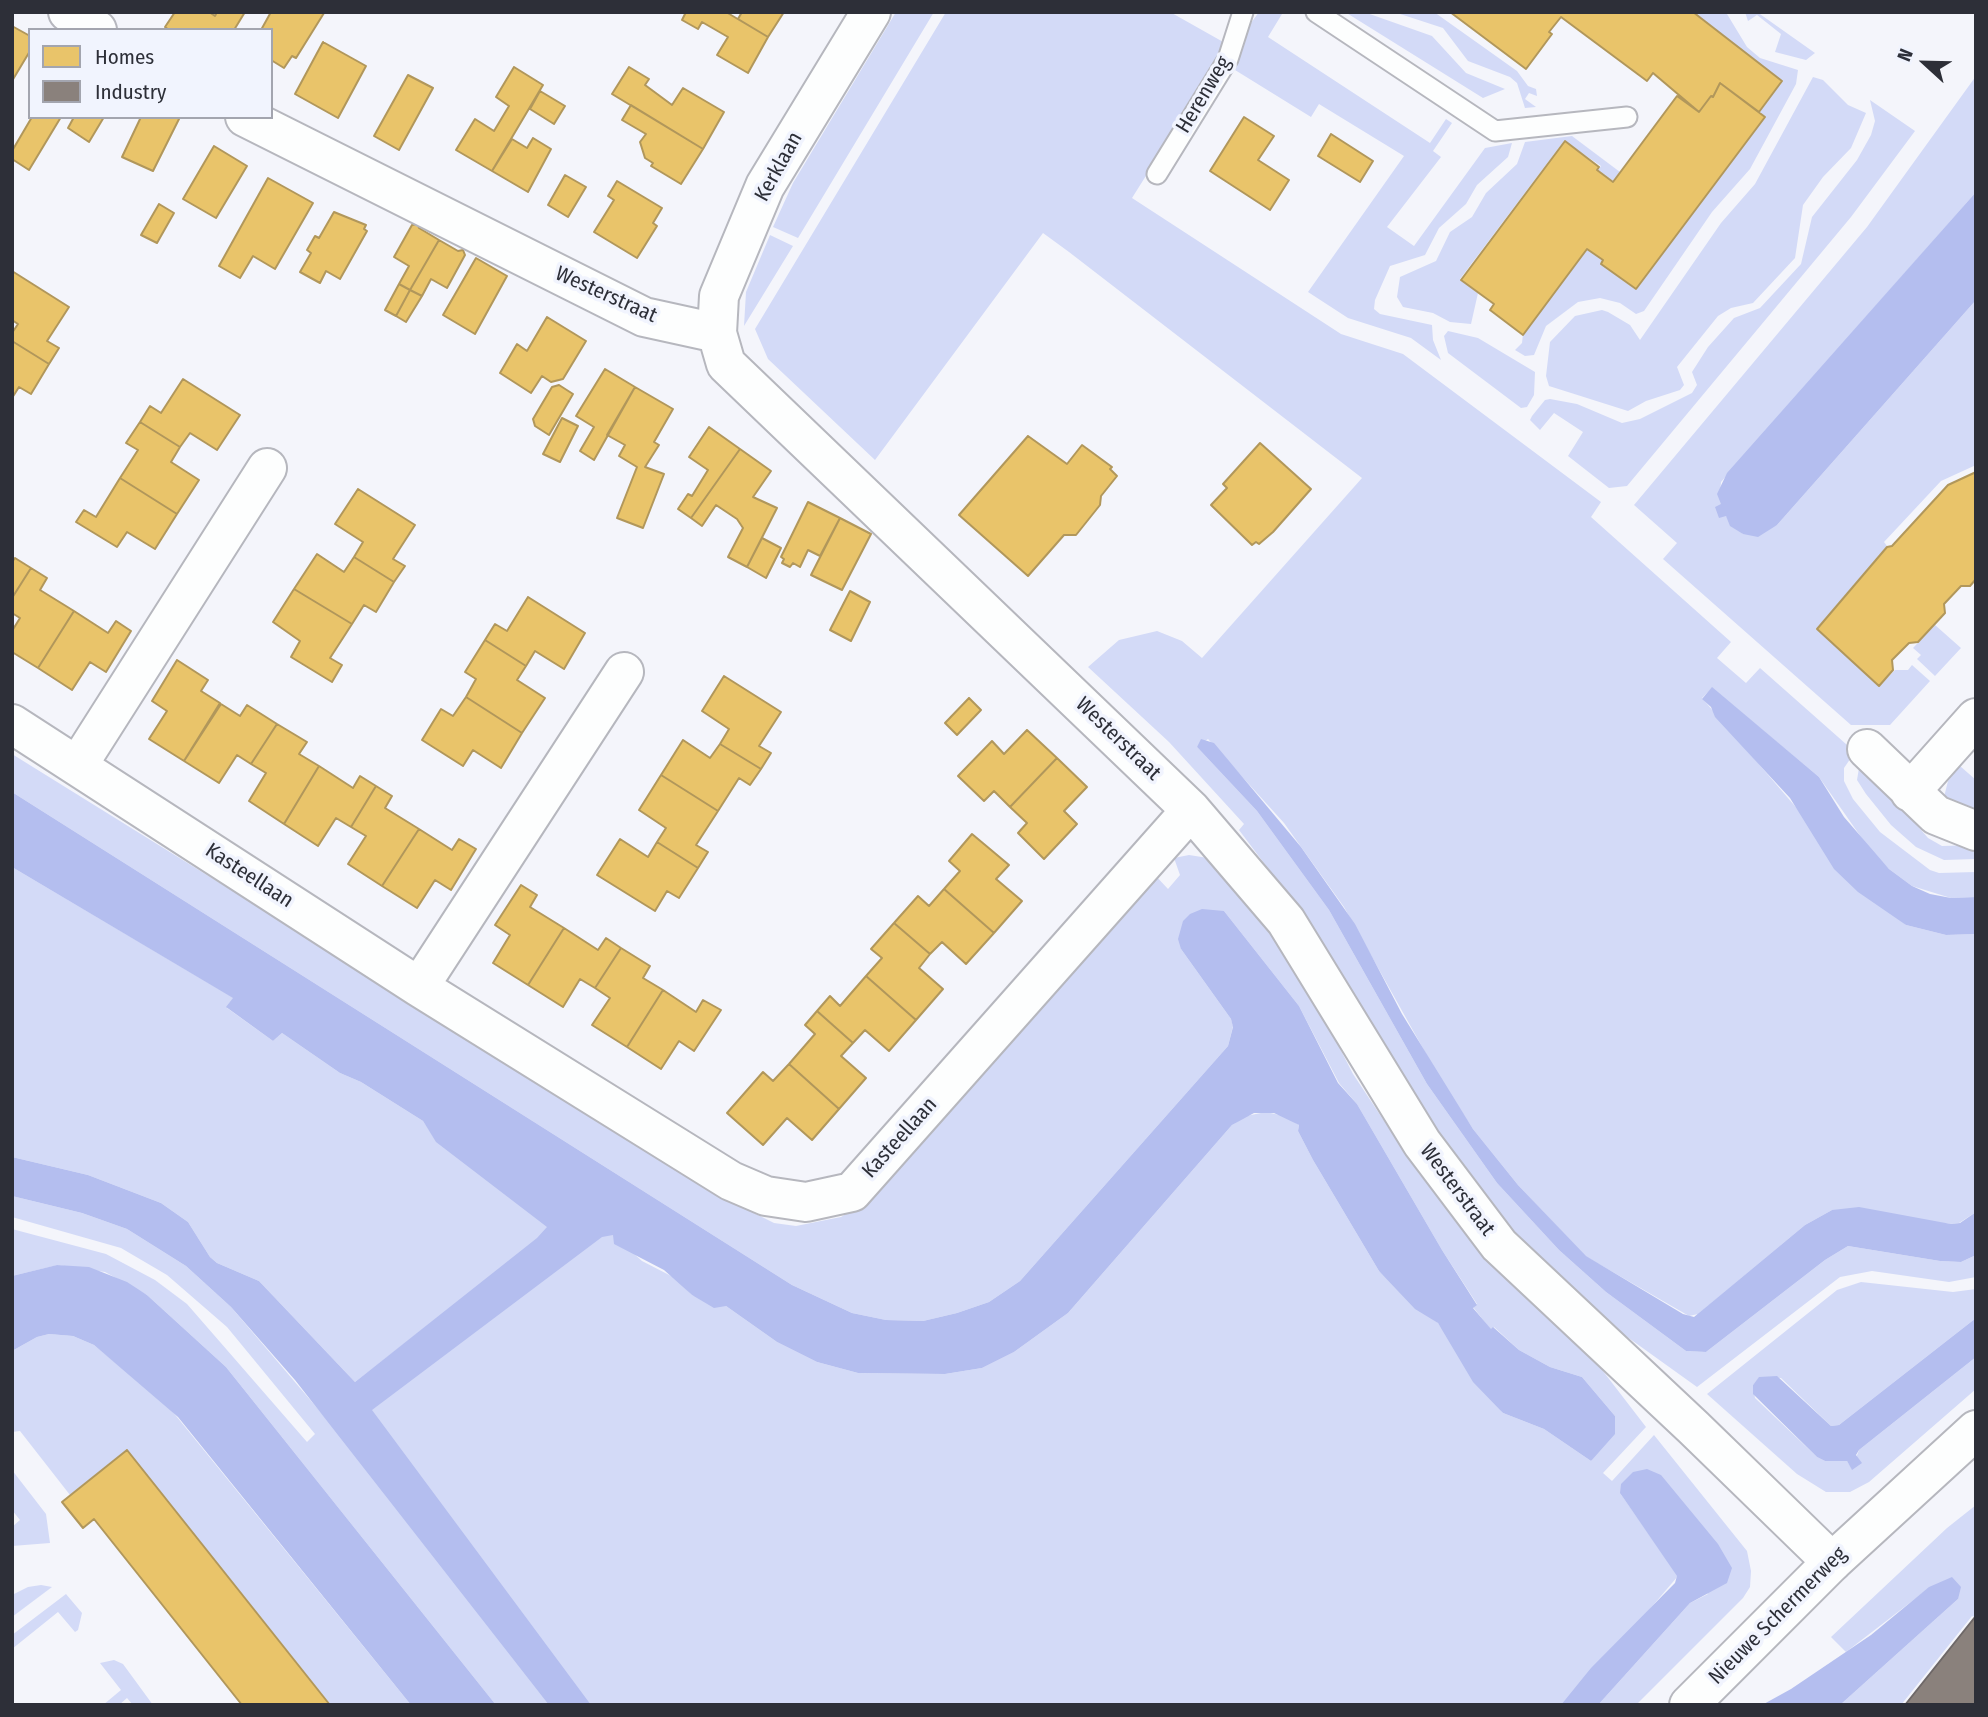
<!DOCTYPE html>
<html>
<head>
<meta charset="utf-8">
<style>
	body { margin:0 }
	#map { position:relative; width:1988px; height:1717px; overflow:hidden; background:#f4f5fb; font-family:"Fira Sans Condensed",sans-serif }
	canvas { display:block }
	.frame { position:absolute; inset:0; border:14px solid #2d2f38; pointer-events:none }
	.legend { position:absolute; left:28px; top:28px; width:245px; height:91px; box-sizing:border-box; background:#f1f4fe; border:2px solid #a3a5af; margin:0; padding:9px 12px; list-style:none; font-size:21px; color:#2d2f38 }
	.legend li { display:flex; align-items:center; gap:14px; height:35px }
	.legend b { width:35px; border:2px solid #a3a5af }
	.north { position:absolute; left:1890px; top:28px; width:70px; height:70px; -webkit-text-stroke:5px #f1f4fe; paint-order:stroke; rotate:292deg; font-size:19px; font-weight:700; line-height:28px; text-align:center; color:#2d2f38 }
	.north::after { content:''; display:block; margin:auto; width:24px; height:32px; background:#2d2f38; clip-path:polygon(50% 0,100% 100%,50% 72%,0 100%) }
</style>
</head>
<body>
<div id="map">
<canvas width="1988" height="1717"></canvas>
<div class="frame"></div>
<ul class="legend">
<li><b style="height:19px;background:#e9c46a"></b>Homes</li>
<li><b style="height:19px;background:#8a817c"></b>Industry</li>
</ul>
<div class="north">N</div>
</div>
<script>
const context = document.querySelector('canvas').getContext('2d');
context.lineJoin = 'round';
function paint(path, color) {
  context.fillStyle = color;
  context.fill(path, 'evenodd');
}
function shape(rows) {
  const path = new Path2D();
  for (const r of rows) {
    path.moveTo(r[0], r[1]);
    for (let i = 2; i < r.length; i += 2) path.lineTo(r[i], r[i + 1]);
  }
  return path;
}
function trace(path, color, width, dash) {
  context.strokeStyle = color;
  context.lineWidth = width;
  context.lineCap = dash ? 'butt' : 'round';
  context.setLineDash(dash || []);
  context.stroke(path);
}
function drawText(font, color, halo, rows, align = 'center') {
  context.font = font + ' "Fira Sans Condensed",sans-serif';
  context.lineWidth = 7;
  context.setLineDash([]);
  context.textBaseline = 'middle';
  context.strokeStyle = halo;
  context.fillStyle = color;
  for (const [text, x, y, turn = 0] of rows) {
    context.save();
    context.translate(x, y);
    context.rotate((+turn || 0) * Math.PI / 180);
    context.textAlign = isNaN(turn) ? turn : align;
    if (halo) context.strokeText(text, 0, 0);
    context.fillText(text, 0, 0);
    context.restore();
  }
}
paint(shape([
	[896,12,934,12,798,238,773,227,793,183],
	[946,12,1170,12,1225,43,1222,55,1132,198,1341,334,1403,354,1601,502,1591,517,1731,642,1717,658,1746,683,1760,668,1855,752,1844,768,1844,781,1853,799,1880,832,1930,870,1939,873,1976,872,1976,897,1951,898,1912,886,1889,869,1868,847,1819,777,1712,688,1702,698,1800,812,1906,925,1946,935,1976,934,1976,1212,1959,1223,1951,1224,1832,1210,1805,1225,1698,1314,1689,1316,1585,1256,1518,1185,1473,1129,1439,1077,1344,907,1284,823,1208,739,1197,747,1257,811,1329,910,1427,1084,1497,1183,1559,1250,1606,1292,1686,1351,1706,1352,1825,1260,1848,1246,1940,1261,1961,1262,1976,1255,1976,1277,1949,1282,1872,1271,1840,1277,1697,1387,1605,1321,1525,1243,1467,1179,1366,1019,1319,936,1239,830,1244,824,1169,742,1088,667,1119,640,1157,631,1182,641,1202,658,1362,478,1069,252,1043,233,875,460,768,359,755,329],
	[1259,12,1282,14,1268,37,1430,143,1446,119,1452,123,1433,151,1441,157,1387,227,1414,246,1485,148,1512,143,1508,157,1477,185,1466,204,1439,228,1425,255,1390,266,1375,300,1374,309,1380,314,1432,325,1433,340,1441,360,1411,338,1348,318,1308,292,1404,156,1319,104,1311,117,1235,70,1240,38],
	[1345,12,1364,12,1432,36,1466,73,1505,89,1483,98],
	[1394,12,1434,12,1517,71,1528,86,1536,89,1537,96,1529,93,1525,99,1536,107,1525,108,1517,83,1510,77,1468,61,1443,28],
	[1691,12,1727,14,1747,47,1760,58,1798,70,1796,84,1750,169,1712,212,1644,311,1636,314,1620,303,1600,298,1578,302,1546,326,1534,355,1525,356,1515,350,1522,343,1523,334,1587,249,1603,260,1601,264,1636,290,1764,117,1760,112,1781,82],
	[1745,12,1757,12,1815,53,1806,60,1775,52,1781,34,1757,15,1748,21],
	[1976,76,1976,192,1721,482,1720,493,1726,516,1743,534,1777,525,1976,300,1976,465,1941,481,1884,542,1887,546,1816,629,1879,686,1895,670,1908,670,1912,665,1930,681,1890,725,1851,725,1663,559,1677,543,1634,505,1867,227],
	[1813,77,1823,80,1848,105,1866,113,1851,148,1823,177,1803,205,1795,258,1753,303,1731,308,1718,316,1677,367,1684,385,1680,390,1646,401,1628,411,1549,386,1546,376,1550,342,1575,316,1602,310,1608,312,1630,325,1640,340,1721,223,1755,184],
	[1870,100,1915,131,1851,217,1627,486,1609,488,1568,456,1583,432,1554,413,1540,430,1530,420,1532,416,1545,400,1550,399,1577,404,1622,423,1640,419,1692,393,1697,385,1692,372,1708,347,1734,318,1760,308,1801,264,1812,217,1857,160,1871,135,1875,121],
	[1572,136,1620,172,1613,181,1598,170,1601,166,1564,141,1460,279,1478,293,1471,324,1450,322,1433,313,1403,307,1397,297,1400,277,1436,261,1450,232,1472,217,1486,193,1517,164,1525,142],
	[770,235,793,246,744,326,746,292],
	[1448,331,1478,338,1535,372,1534,395,1527,407,1521,408,1448,353,1444,336],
	[1935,625,1961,648,1935,676,1917,659,1921,655,1913,648],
	[12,754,740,1206,774,1223,796,1226,841,1217,864,1203,1154,874,1168,889,1180,875,1174,858,1189,855,1208,858,1271,930,1315,1000,1353,1074,1420,1175,1485,1251,1596,1362,1646,1427,1603,1473,1612,1481,1654,1435,1747,1551,1751,1571,1750,1587,1743,1598,1636,1705,1598,1705,1690,1603,1708,1594,1620,1493,1678,1576,1568,1705,496,1705,226,1367,147,1295,105,1272,58,1265,12,1276,12,1229,106,1254,155,1280,187,1304,307,1442,315,1434,227,1327,167,1275,121,1248,12,1217,12,1196,82,1213,127,1229,186,1266,231,1307,329,1422,504,1266,355,1382,259,1281,217,1263,210,1257,188,1222,161,1203,88,1175,12,1157,12,867,234,998,227,1008,273,1041,282,1033,340,1073,361,1082,423,1121,437,1142,613,1235,642,1261,675,1278,692,1295,726,1306,777,1342,817,1362,858,1373,945,1374,982,1368,1014,1352,1068,1313,1232,1125,1246,1116,1266,1112,1284,1116,1299,1125,1298,1131,1313,1160,1379,1271,1438,1323,1503,1413,1544,1429,1591,1461,1615,1416,1582,1377,1550,1367,1519,1350,1494,1327,1491,1330,1473,1307,1477,1304,1442,1250,1357,1104,1339,1083,1299,1006,1224,911,1181,949,1231,1019,1233,1026,1228,1046,1020,1281,989,1302,957,1313,923,1321,886,1320,852,1313,792,1285,12,792],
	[1960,766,1976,780,1976,816,1944,797,1948,781],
	[1859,768,1902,808,1928,838,1942,846,1976,845,1976,859,1944,860,1916,847,1891,825,1866,794,1857,780],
	[1861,1282,1953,1292,1976,1289,1976,1318,1839,1425,1831,1426,1781,1378,1760,1377,1753,1385,1755,1398,1817,1457,1825,1461,1847,1461,1852,1469,1859,1450,1976,1357,1976,1389,1869,1482,1850,1492,1826,1492,1797,1474,1707,1394,1837,1290],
	[49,1334,73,1336,94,1345,168,1406,411,1705,331,1705,127,1450,70,1495,20,1431,12,1432,12,1351,37,1337],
	[12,1470,46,1514,50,1543,12,1546,12,1527,20,1520,12,1510],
	[1976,1505,1976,1618,1972,1616,1901,1705,1840,1705,1958,1599,1929,1588,1846,1652,1831,1637,1947,1528],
	[41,1585,52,1587,12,1617,12,1595,28,1587],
	[66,1594,82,1613,78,1630,75,1632,58,1612,12,1649,12,1635],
	[114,1660,123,1664,153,1705,133,1705,127,1698,119,1705,103,1705,121,1690,100,1663]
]), '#d3daf7');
paint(shape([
	[1976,192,1976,300,1777,525,1758,537,1743,534,1730,526,1726,516,1719,518,1715,507,1721,504,1717,494,1727,473],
	[1712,687,1819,777,1844,817,1889,869,1912,886,1930,894,1951,898,1976,897,1976,934,1946,935,1906,925,1858,892,1834,869,1790,798,1715,717,1711,707,1702,699],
	[1201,739,1214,743,1301,847,1355,924,1402,1014,1473,1129,1518,1185,1586,1256,1683,1314,1694,1317,1805,1225,1832,1210,1859,1207,1951,1224,1960,1223,1976,1212,1976,1255,1961,1262,1940,1261,1848,1246,1825,1260,1706,1352,1686,1351,1606,1292,1559,1250,1497,1183,1427,1084,1329,910,1257,811,1197,747],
	[12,792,792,1285,852,1313,886,1320,923,1321,957,1313,989,1302,1020,1281,1228,1046,1233,1027,1231,1019,1181,949,1178,939,1183,921,1190,914,1202,909,1224,911,1299,1006,1338,1083,1357,1104,1442,1250,1477,1305,1473,1308,1491,1329,1493,1327,1519,1350,1550,1367,1582,1377,1615,1416,1615,1434,1591,1461,1544,1429,1503,1413,1473,1382,1438,1323,1415,1309,1379,1271,1313,1160,1298,1131,1299,1125,1274,1113,1254,1113,1232,1125,1068,1313,1014,1352,982,1368,945,1374,858,1373,817,1362,777,1342,726,1306,714,1308,692,1295,664,1270,614,1244,613,1235,602,1237,372,1410,591,1705,549,1705,295,1380,231,1307,186,1266,127,1229,82,1213,12,1196,12,1157,88,1175,161,1203,188,1222,210,1257,217,1263,259,1281,355,1382,537,1238,547,1227,436,1142,423,1121,361,1082,340,1073,282,1033,273,1041,226,1007,233,998,12,867],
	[57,1265,89,1267,127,1282,147,1295,226,1367,496,1705,411,1705,178,1417,94,1345,73,1336,49,1334,37,1337,12,1351,12,1276],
	[1976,1318,1976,1357,1859,1450,1856,1455,1862,1463,1852,1470,1847,1461,1825,1461,1817,1457,1753,1394,1753,1385,1759,1377,1777,1376,1831,1426,1839,1425],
	[1647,1469,1661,1475,1718,1544,1732,1568,1727,1583,1690,1603,1598,1705,1561,1705,1591,1668,1675,1583,1677,1576,1620,1493,1621,1484,1633,1472],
	[1952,1577,1961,1587,1958,1599,1840,1705,1762,1705,1791,1689,1871,1635,1929,1587]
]), '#b4beef');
const homes = shape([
	[175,12,209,12,215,16,217,12,245,12,234,30,169,30,165,27,175,12],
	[271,12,324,13,296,58,292,56,284,68,271,60,271,30,261,30,271,12],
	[686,12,726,12,768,37,748,73,717,55,728,37,702,22,698,29,682,20,686,12],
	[742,12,784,12,768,37,738,19,742,12],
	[1450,12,1693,12,1782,81,1759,112,1720,83,1713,97,1711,96,1699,112,1653,73,1647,81,1561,17,1549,32,1552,34,1526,69,1450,12],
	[12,26,30,36,30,51,12,81,12,26],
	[323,42,366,66,338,118,295,94,323,42],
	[514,67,543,85,492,171,456,150,475,119,494,131,509,106,496,97,514,67],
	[629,67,649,79,645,85,672,105,683,88,724,112,703,149,612,94,629,67],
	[408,75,433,88,399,150,374,136,408,75],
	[1720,83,1765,117,1636,289,1601,264,1603,260,1587,249,1523,335,1490,310,1494,304,1461,280,1565,141,1599,167,1597,170,1613,182,1677,96,1699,112,1711,96,1713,97,1720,83],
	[540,91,565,106,554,124,530,109,540,91],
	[631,105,703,149,681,184,651,166,653,163,645,158,640,142,646,134,622,120,631,105],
	[32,117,61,117,29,170,12,159,12,151,32,117],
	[74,117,104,117,89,142,68,128,74,117],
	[141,117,180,117,153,171,122,157,141,117],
	[1244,117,1274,136,1258,160,1289,180,1270,210,1210,171,1244,117],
	[1331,134,1373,161,1360,182,1318,156,1331,134],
	[533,138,551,149,528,192,492,171,512,139,527,148,533,138],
	[214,146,247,166,216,218,183,199,214,146],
	[565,175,586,187,568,217,548,205,565,175],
	[268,178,313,203,275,269,253,256,240,278,219,266,268,178],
	[617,181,662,208,653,223,657,226,637,258,594,232,614,200,608,196,617,181],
	[159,204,174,213,157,243,141,235,159,204],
	[334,212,366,225,364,229,367,231,340,279,326,271,320,283,300,272,311,253,307,250,315,236,319,238,334,212],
	[418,224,419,228,439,240,410,290,399,284,409,266,394,257,412,225,418,224],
	[439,240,458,251,463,250,465,255,447,288,431,279,422,296,410,290,439,240],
	[476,258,507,276,475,334,443,315,476,258],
	[12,271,69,307,47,341,59,348,49,364,12,341,12,333,18,324,12,320,12,271],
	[399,284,410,290,396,316,385,310,399,284],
	[410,290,422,296,406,322,396,316,410,290],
	[547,317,586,341,563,379,551,382,542,376,531,393,500,373,517,344,527,351,547,317],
	[12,341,49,364,31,394,19,387,12,398,12,341],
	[605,369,635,387,594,460,580,451,594,427,576,416,605,369],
	[183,379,240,415,217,450,190,433,180,447,140,422,150,406,161,413,183,379],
	[559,385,573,394,549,435,535,426,533,419,552,387,559,385],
	[635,387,673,409,654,442,659,445,645,467,664,474,643,528,617,518,637,467,619,456,625,445,607,435,635,387],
	[562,418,578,426,560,462,543,454,562,418],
	[140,422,180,447,171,462,199,480,177,514,120,478,138,450,126,443,140,422],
	[709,427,740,449,691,518,678,509,688,494,692,496,708,470,689,457,709,427],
	[1028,436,1067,464,1082,445,1112,467,1110,469,1117,476,1101,496,1100,505,1076,535,1064,535,1028,576,959,515,1028,436],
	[1260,443,1311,489,1273,532,1259,544,1256,542,1252,545,1211,505,1227,488,1223,484,1260,443],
	[740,449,771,471,753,497,777,508,747,567,728,557,743,528,737,519,716,505,702,526,691,518,740,449],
	[1976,472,1976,579,1970,586,1961,586,1944,604,1945,613,1918,642,1909,643,1892,660,1893,670,1879,686,1817,629,1887,547,1892,546,1948,485,1976,472],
	[120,478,177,514,155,549,127,532,117,547,76,522,84,510,96,517,120,478],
	[358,489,415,525,393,559,405,566,394,582,354,557,363,542,335,524,358,489],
	[808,502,840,518,820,556,808,550,800,567,793,563,790,567,782,563,784,559,781,557,808,502],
	[840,518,871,534,842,590,811,575,840,518],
	[762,538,781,548,766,578,747,567,762,538],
	[317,554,344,572,354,557,394,582,376,612,364,605,352,624,294,589,317,554],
	[15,558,31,568,12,598,12,562,15,558],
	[31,568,47,578,40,590,74,611,38,668,12,652,12,631,20,618,12,613,12,598,31,568],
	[294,589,352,624,330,658,342,665,332,682,291,657,300,641,273,622,294,589],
	[850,591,870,602,851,641,830,630,850,591],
	[528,597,585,633,564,669,535,651,526,666,485,640,495,624,507,631,528,597],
	[74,611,108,633,116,621,131,631,106,672,90,662,72,690,38,668,74,611],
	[485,640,526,666,517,680,545,698,522,733,466,697,476,679,465,672,485,640],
	[177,660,208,680,201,691,220,703,184,761,149,739,167,711,152,701,177,660],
	[724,676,781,712,759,746,771,753,761,769,720,744,729,729,702,711,724,676],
	[466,697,522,733,501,768,473,750,463,766,422,740,441,709,453,716,466,697],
	[969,698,981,710,957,735,945,723,969,698],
	[221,704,240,716,247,705,277,724,251,764,237,755,219,783,184,761,221,704],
	[277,724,307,742,299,754,319,766,284,824,249,801,266,773,251,764,277,724],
	[1027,730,1057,758,1010,807,994,791,984,801,958,776,992,741,1004,754,1027,730],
	[683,740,710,758,720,744,761,769,750,785,739,778,718,811,661,775,683,740],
	[1057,758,1087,787,1064,811,1077,824,1044,859,1018,833,1027,823,1010,807,1057,758],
	[319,766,353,788,360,776,376,786,351,827,336,818,318,846,284,824,319,766],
	[661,775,718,811,696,845,708,852,698,868,657,842,666,828,639,810,661,775],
	[376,786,392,796,385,808,419,829,382,886,348,864,366,836,351,827,376,786],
	[419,829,452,850,459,839,476,849,451,890,435,880,417,908,382,886,419,829],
	[972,834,1009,865,996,879,1022,901,994,933,944,889,960,871,949,861,972,834],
	[620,839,648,857,657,842,698,868,679,898,667,891,655,911,597,875,620,839],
	[521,885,537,895,530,907,564,928,528,985,493,963,510,935,495,925,521,885],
	[944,889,994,933,966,964,942,942,930,954,894,923,918,896,929,906,944,889],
	[894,923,930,954,919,968,943,989,916,1020,866,976,882,958,871,949,894,923],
	[564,928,598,950,606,938,621,948,595,988,580,979,563,1007,528,985,564,928],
	[621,948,650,966,643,978,663,990,627,1047,592,1025,610,998,595,988,621,948],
	[866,976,916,1020,889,1051,865,1030,853,1043,817,1011,830,996,840,1006,866,976],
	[663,990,696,1012,703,1000,721,1010,694,1051,679,1041,661,1069,627,1047,663,990],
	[817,1011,853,1043,841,1056,866,1078,839,1109,789,1064,815,1034,805,1025,817,1011],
	[789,1064,839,1109,812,1140,787,1118,763,1145,727,1113,763,1072,773,1081,789,1064],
	[127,1450,330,1705,242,1705,94,1519,83,1528,62,1502,127,1450]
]);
paint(homes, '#e9c46a');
trace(homes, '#b1975b', 2);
const industry = shape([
	[1975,1617,1976,1705,1905,1705,1975,1617]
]);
paint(industry, '#8a817c');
trace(industry, '#6e6868', 2);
const lane = shape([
	[1316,12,1495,131,1627,117],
	[1157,174,1228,59,1243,12]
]);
const street = shape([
	[68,12,97,30],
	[871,12,765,186,719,296,717,333,726,364,1191,810,1286,921,1422,1143,1499,1245,1694,1428,1832,1562],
	[245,117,644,317,717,333],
	[12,724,419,987,731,1181,766,1196,806,1202,852,1192,1191,810],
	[1867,749,1936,815,1976,831],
	[78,765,267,468],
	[1910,792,1976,718],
	[419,987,624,672]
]);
const secondary = shape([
	[1689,1705,1832,1562,1976,1430]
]);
trace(lane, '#b6b7be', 23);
trace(street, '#b6b7be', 42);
trace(secondary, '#b6b7be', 42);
trace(lane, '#fdfefe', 19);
trace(street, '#fdfefe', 38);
trace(secondary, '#fdfefe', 38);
drawText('21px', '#2d2f38', '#f1f4fe', [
	["Herenweg",1204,95,-59],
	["Kerklaan",779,167,-61],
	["Westerstraat",606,295,24],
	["Westerstraat",1118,739,44],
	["Kasteellaan",249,876,33],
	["Kasteellaan",900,1138,-48],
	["Westerstraat",1457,1190,53],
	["Nieuwe Schermerweg",1778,1616,-45]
]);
</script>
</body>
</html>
